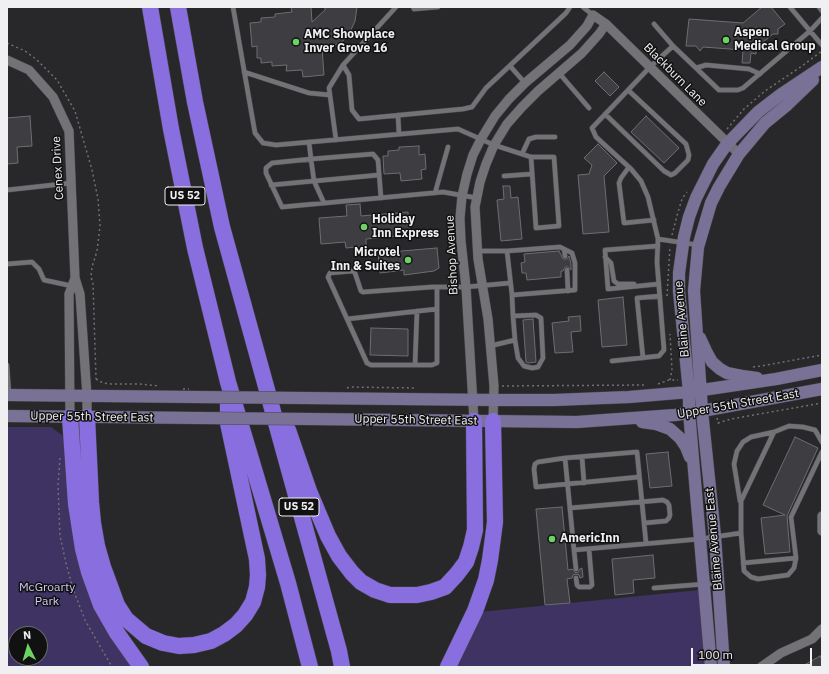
<!DOCTYPE html>
<html>
<head>
<meta charset="utf-8">
<style>
	body { margin:0 }
	#map { position:relative; width:829px; height:674px; overflow:hidden; background:#28282b; font-family:"IBM Plex Sans",sans-serif }
	canvas { display:block }
	.frame { position:absolute; inset:0; border:8px solid #f0f0f2; pointer-events:none }
	.north { position:absolute; left:8px; top:626px; width:40px; height:40px; box-sizing:border-box; background:#111112; border:1px solid #6a6a6c; border-radius:50%; rotate:355deg; font-size:11px; font-weight:700; line-height:16px; text-align:center; color:#f0f0f2 }
	.north::after { content:''; display:block; margin:auto; width:14px; height:18px; background:#6cd362; clip-path:polygon(50% 0,100% 100%,50% 72%,0 100%) }
	.scale { position:absolute; left:691px; top:648px; width:121px; height:18px; box-sizing:border-box; border:2px solid #f0f0f2; border-top:0; padding-left:5px; font-size:12px; line-height:14px; white-space:nowrap; color:#f0f0f2; -webkit-text-stroke:3px #111112; paint-order:stroke }
</style>
</head>
<body>
<div id="map">
<canvas width="829" height="674"></canvas>
<div class="frame"></div>
<div class="north">N</div>
<div class="scale">100 m</div>
</div>
<script>
const context = document.querySelector('canvas').getContext('2d');
context.lineJoin = 'round';
function paint(path, color) {
  context.fillStyle = color;
  context.fill(path, 'evenodd');
}
function shape(rows) {
  const path = new Path2D();
  for (const r of rows) {
    path.moveTo(r[0], r[1]);
    for (let i = 2; i < r.length; i += 2) path.lineTo(r[i], r[i + 1]);
  }
  return path;
}
function trace(path, color, width, dash) {
  context.strokeStyle = color;
  context.lineWidth = width;
  context.lineCap = dash ? 'butt' : 'round';
  context.setLineDash(dash || []);
  context.stroke(path);
}
function drawText(font, color, halo, rows, align = 'center') {
  context.font = font + ' "IBM Plex Sans",sans-serif';
  context.lineWidth = 3;
  context.setLineDash([]);
  context.textBaseline = 'middle';
  context.strokeStyle = halo;
  context.fillStyle = color;
  for (const [text, x, y, turn = 0] of rows) {
    context.save();
    context.translate(x, y);
    context.rotate((+turn || 0) * Math.PI / 180);
    context.textAlign = isNaN(turn) ? turn : align;
    if (halo) context.strokeText(text, 0, 0);
    context.fillText(text, 0, 0);
    context.restore();
  }
}
paint(shape([
	[7,427,51,427,62,435,66,449,89,594,108,633,131,667,7,667],
	[16,634,40,634,40,658,16,658],
	[700,590,708,667,455,667,480,612]
]), '#3e3363');
const building = shape([
	[291,7,311,7,312,22,325,10,325,7,357,7,355,21,350,32,343,41,333,46,322,48,324,75,303,77,302,70,286,71,287,65,272,66,272,62,261,63,261,58,257,58,257,46,252,47,250,23,261,22,261,18,275,17,275,14,292,12,291,7],
	[762,7,771,7,785,24,778,29,778,34,773,34,756,48,756,54,751,53,750,63,742,63,743,50,703,47,700,51,696,46,686,46,689,19,743,23,762,7],
	[604,72,619,87,610,96,595,81,604,72],
	[30,116,32,146,17,147,18,163,7,164,7,118,30,116],
	[646,116,679,148,664,163,631,132,646,116],
	[598,144,617,163,604,176,609,232,583,234,578,175,589,174,592,165,584,158,598,144],
	[419,146,419,155,425,154,426,169,421,170,422,179,401,181,400,173,384,174,383,156,388,156,388,151,399,150,399,147,419,146],
	[503,186,510,186,511,198,518,197,522,239,501,241,497,200,504,199,503,186],
	[360,204,361,216,408,212,410,235,366,239,366,246,346,248,345,242,321,244,319,218,347,216,346,205,360,204],
	[437,248,439,268,434,271,404,275,404,270,380,273,378,253,437,248],
	[559,251,563,259,567,259,569,256,571,264,571,270,568,267,565,267,563,271,561,271,561,277,527,280,526,273,522,273,521,263,525,262,524,254,559,251],
	[623,297,627,345,602,347,598,300,623,297],
	[580,316,581,331,571,332,573,352,555,353,552,323,569,321,568,317,580,316],
	[533,319,536,362,528,363,526,362,523,320,533,319],
	[371,328,408,329,408,356,370,355,371,328],
	[795,437,818,448,787,516,790,552,765,554,761,518,785,515,763,505,795,437],
	[668,452,672,486,650,488,646,454,668,452],
	[562,507,568,570,572,569,576,573,578,572,580,569,582,568,583,577,580,578,579,575,576,574,573,575,572,578,567,579,570,603,545,605,536,509,562,507],
	[653,555,655,578,633,580,634,593,615,595,612,559,653,555],
	[820,656,822,660,822,667,801,667,820,656]
]);
paint(building, '#3e3d41');
trace(building, '#6e6d72', 1);
const lane = shape([
	[233,7,255,133,263,143,276,145,458,129,494,145,531,157,554,157,559,226,536,228,531,157],
	[413,7,414,9,438,7],
	[583,7,593,15],
	[790,7,810,31,822,18],
	[819,7,822,11],
	[654,24,673,46],
	[343,65,349,75,352,110,359,119,463,109,472,107,486,88,566,13,570,7],
	[510,66,525,83],
	[696,68,706,65,749,69,760,74],
	[244,72,309,93,330,95],
	[559,73,589,108],
	[605,114,664,171,671,175,675,173,688,160,689,155,686,144,628,90],
	[398,115,399,134],
	[336,140,329,88,343,65,396,7],
	[309,142,311,159,272,163,266,168,266,173,282,207,443,192,477,198],
	[522,154,529,139,536,137,555,137],
	[629,167,621,178,619,183,624,223,654,220],
	[504,176,532,174],
	[271,185,379,175],
	[7,190,71,183],
	[435,193,448,147],
	[324,203,314,181,311,159,373,154,378,160,381,198],
	[658,239,648,197,641,181,631,169,596,137,592,128,650,67,673,46,719,90,738,90,743,88,810,31,822,45],
	[658,246,605,250,608,289,659,284],
	[564,249,565,256],
	[477,251,507,251,512,295],
	[507,251,560,247,572,253,575,263,575,290,512,295,513,316,515,340,518,358,524,366,532,368,538,367,543,358,541,318,536,315,513,316],
	[605,257,611,263,614,281,618,284,634,284],
	[7,264,32,262,39,269,44,280,72,286],
	[567,270,568,291],
	[437,287,437,363,432,365,371,365,367,363,328,277,330,273,352,271,355,273,361,291,363,292,432,287,466,287,510,283],
	[347,319,437,309],
	[490,346,515,340],
	[643,358,637,298,660,296],
	[612,361,659,356,664,350,657,262,658,239,698,245],
	[7,365,9,395],
	[415,365,417,311],
	[822,442,815,430,803,427,789,426,774,432,741,501,741,533,744,571,751,577,758,579,788,575,794,568,796,558,791,517,822,452],
	[582,457,584,483],
	[565,458,538,462,535,464,534,469,536,487,639,477],
	[740,501,734,464,737,451,743,442,751,437,774,432],
	[570,508,663,500,667,502,669,505,670,515,669,518,666,521,644,523],
	[646,543,637,452,565,458,574,550,700,539,741,533],
	[574,550,576,569],
	[743,563,796,558],
	[576,578,577,585,579,587,590,587,592,585,589,549],
	[654,588,718,583]
]);
const street = shape([
	[7,60,29,70,53,97,69,131,75,278,80,294,87,396,87,417],
	[70,417,69,294,75,278],
	[474,421,466,287,461,241,460,218,462,196,467,174,473,155,481,139,495,116,509,99,525,83,570,45,587,26,593,15,606,24,739,154],
	[493,421,494,386,488,319,478,259,475,207,480,182,486,164,494,145,507,124,522,107,538,91,582,53,599,34,606,24],
	[822,516,822,531],
	[761,667,781,653,812,639,822,629]
]);
const secondary = shape([
	[700,338,706,351,712,362,720,369,727,373,742,376,757,378],
	[7,395,194,397],
	[304,398,494,400,554,400,629,397,689,392,776,379,822,370],
	[7,416,199,418],
	[310,419,577,422,675,415,702,411,822,389],
	[642,422,656,424,670,429,680,438,686,447,690,457],
	[711,667,689,412,689,392,679,291,679,273,684,237,689,217,696,198,713,164,727,144,758,112,780,95,822,67],
	[724,667,715,536,702,411,694,291,698,247,711,203,719,187,739,154,765,123,787,105,813,80]
]);
const highway = shape([
	[150,7,171,129,195,248,228,382,288,583,310,667],
	[178,7,195,102,222,227,339,651,342,667],
	[70,417,76,504,83,549,89,572,101,605,117,633,141,667],
	[87,417,91,502,93,523,97,546,103,567,117,605,126,619,146,636,163,643,179,646,194,645,211,641,224,634,236,625,245,615,253,602,257,587,258,575,257,559,228,423,228,402],
	[288,430,309,491,328,536,339,556,352,573,361,582,375,590,390,595,417,595,431,592,445,587,457,574,466,562,471,547,475,530,474,421],
	[448,667,475,611,486,580,490,560,495,522,493,421]
]);
trace(lane, '#474649', 5.5);
trace(street, '#474649', 10);
trace(secondary, '#474649', 13);
trace(highway, '#474649', 17);
trace(shape([
	[7,43,25,51,36,59,57,80,75,111,92,170,98,199,100,226,97,251,92,267,91,277,93,284,96,379],
	[727,129,744,109,765,91,802,66,822,51],
	[672,235,678,212,682,199,687,192],
	[667,296,670,246],
	[753,367,761,366,822,355],
	[96,379,103,383,111,384,139,384,159,386],
	[670,380,672,370,670,334],
	[658,384,669,380,678,380],
	[502,386,646,385],
	[347,388,350,387,415,388],
	[717,418,718,423,731,419,822,403],
	[60,458,58,485,59,511,60,536,66,563,73,589,85,620,112,667]
]), '#717174', 1.5, [2, 3]);
trace(lane, '#737377', 4.5);
trace(street, '#737377', 9);
trace(secondary, '#7a7296', 12);
trace(highway, '#896ee0', 16);
const secondaryBridge = shape([
	[194,397,304,398],
	[199,418,310,419]
]);
trace(secondaryBridge, '#474649', 13, []);
trace(shape([
	[183,389,189,389]
]), '#717174', 1.5, [2, 3]);
trace(secondaryBridge, '#7a7296', 12);
for (const [x, y, r, color] of [
	[726,40,4,"#6cd362"],
	[296,42,4,"#6cd362"],
	[364,227,4,"#6cd362"],
	[408,260,4,"#6cd362"],
	[552,539,4,"#6cd362"]
]) {
  const dot = new Path2D();
  dot.arc(x, y, r, 0, 2 * Math.PI);
  context.fillStyle = color;
  context.fill(dot);
  trace(dot, '#111112', 1.5);
}
for (const [x, y, w] of [
	[185,196,40],
	[299,507,40]
]) {
  const box = new Path2D();
  box.roundRect(x - w / 2, y - 9, w, 18, 3);
  context.fillStyle = '#111112';
  context.fill(box);
  trace(box, '#f0f0f2', 1);
}
drawText('bold 11px', '#f0f0f2', null, [
	["US 52",185,196],
	["US 52",299,507]
]);
drawText('bold 12px', '#f0f0f2', '#111112', [
	["Aspen",734,33],
	["Medical Group",734,47],
	["AMC Showplace",304,35],
	["Inver Grove 16",304,49],
	["Holiday",372,220],
	["Inn Express",372,234],
	["Microtel",400,253,"right"],
	["Inn & Suites",400,267,"right"],
	["AmericInn",560,539]
], 'left');
drawText('12px', '#f0f0f2', '#111112', [
	["Blackburn Lane",675,75,45],
	["Cenex Drive",58,168,-93],
	["Bishop Avenue",452,255,-93],
	["Blaine Avenue",682,319,-95],
	["Upper 55th Street East",738,404,-10],
	["Upper 55th Street East",92,417,1],
	["Upper 55th Street East",416,420,1],
	["Blaine Avenue East",714,539,-95]
]);
drawText('12px', '#cfc8f5', '#111112', [
	["McGroarty",47,588],
	["Park",47,602]
]);
</script>
</body>
</html>
